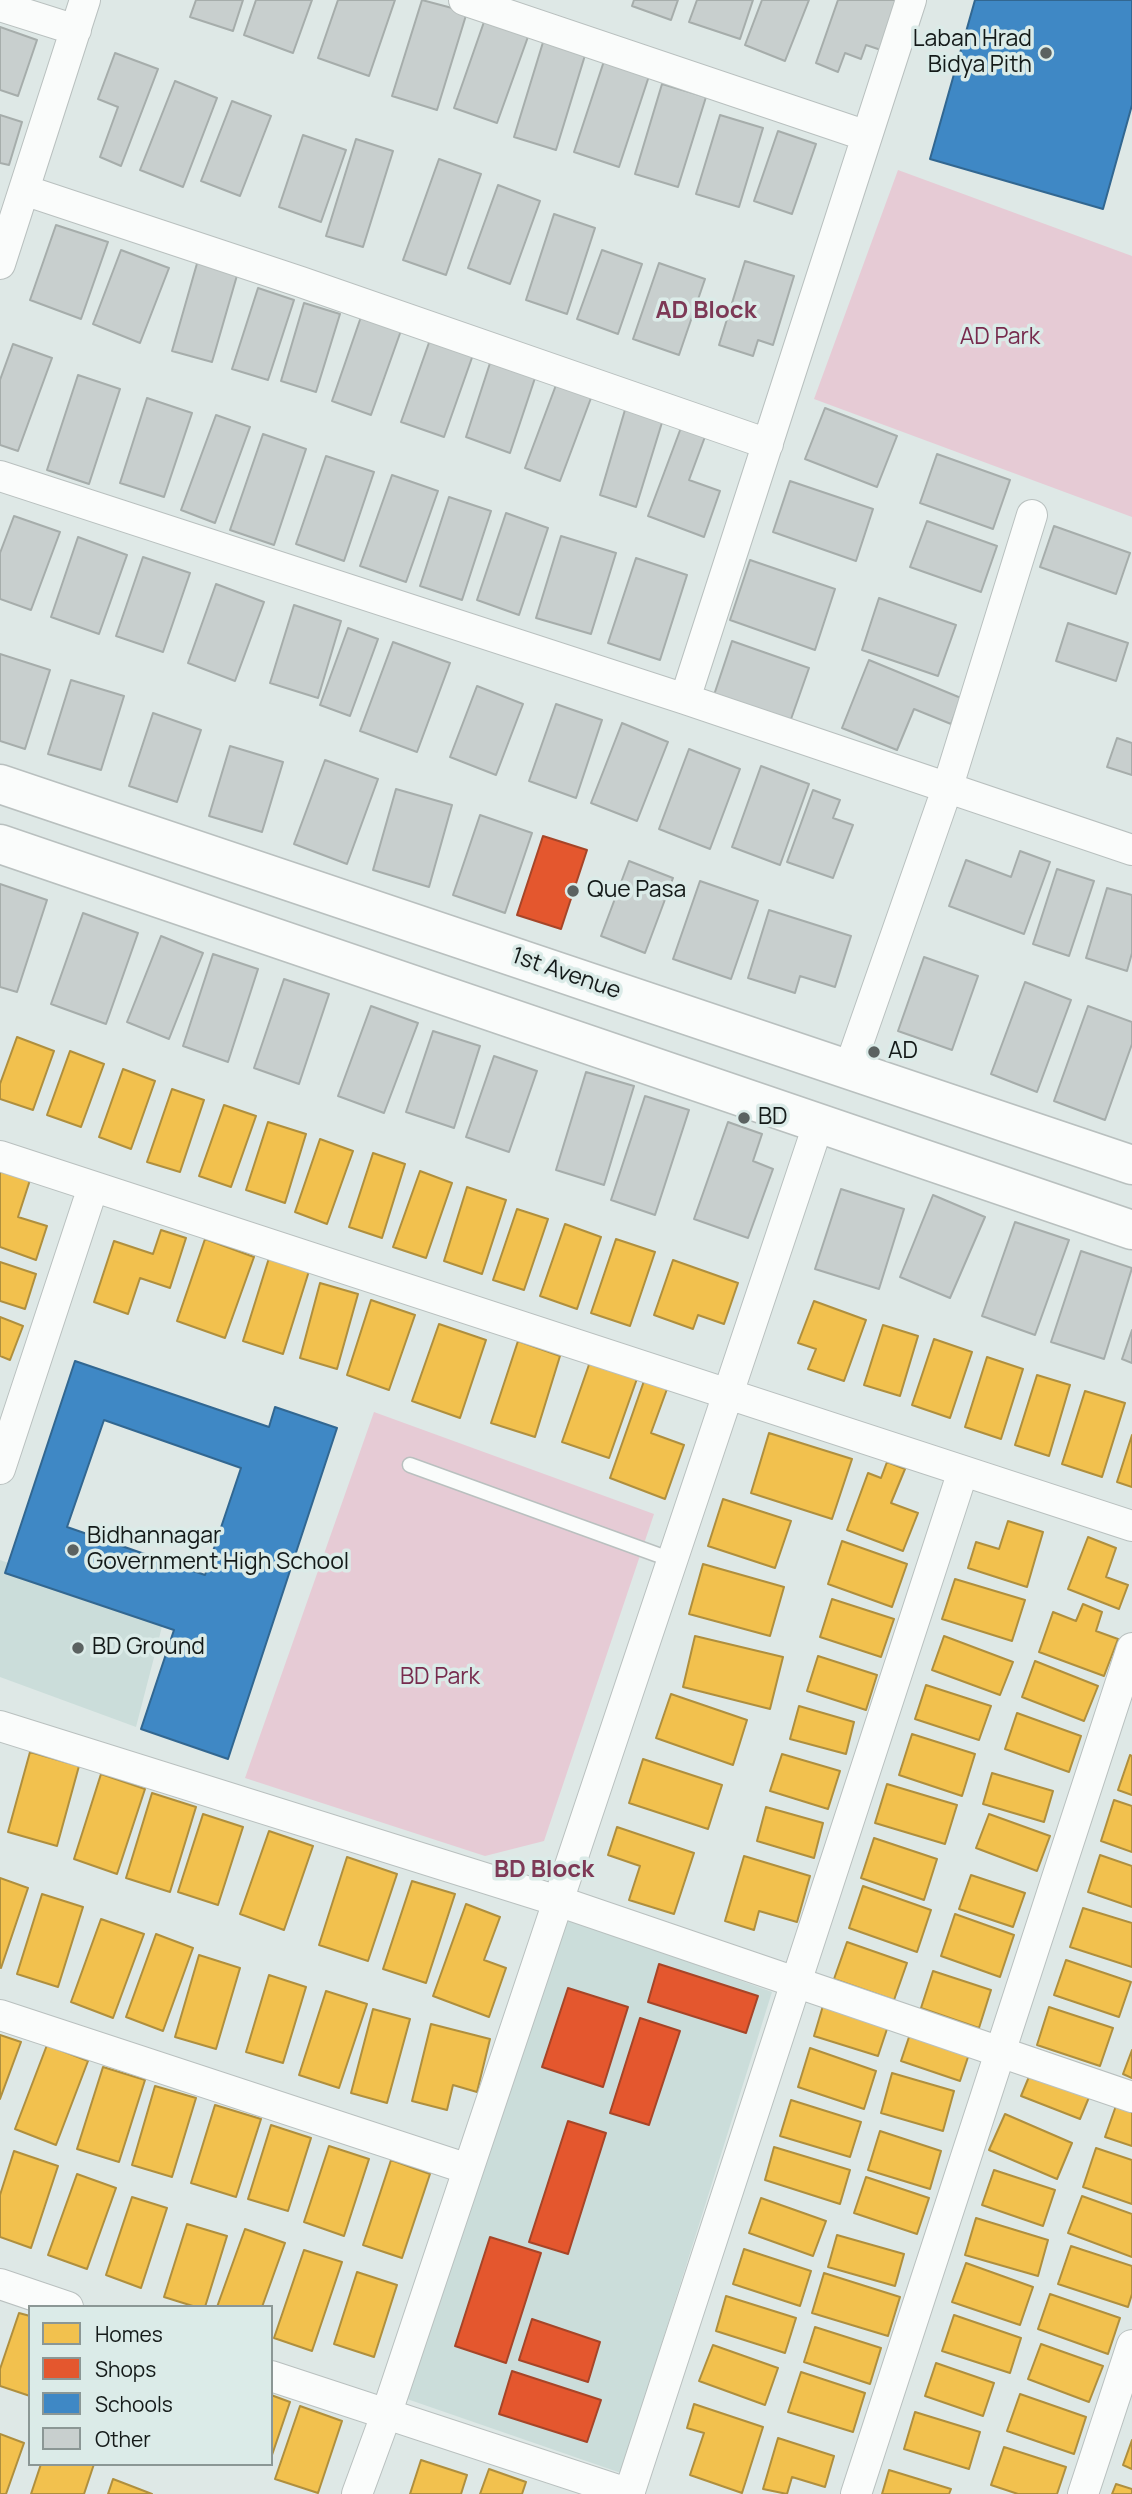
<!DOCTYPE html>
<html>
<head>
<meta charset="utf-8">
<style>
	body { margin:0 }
	#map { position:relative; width:1132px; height:2494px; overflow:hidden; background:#dee8e6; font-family:Manrope,sans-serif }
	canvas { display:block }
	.legend { position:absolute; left:28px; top:2305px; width:245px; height:161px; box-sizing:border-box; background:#dbebe8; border:2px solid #8b9795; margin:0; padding:9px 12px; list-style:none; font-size:21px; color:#141a19 }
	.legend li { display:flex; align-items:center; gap:14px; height:35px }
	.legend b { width:35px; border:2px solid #8b9795 }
</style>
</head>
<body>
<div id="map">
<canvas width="1132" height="2494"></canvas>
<ul class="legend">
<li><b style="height:19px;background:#f2c14e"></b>Homes</li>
<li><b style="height:19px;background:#e4572e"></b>Shops</li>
<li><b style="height:19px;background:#3f88c5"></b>Schools</li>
<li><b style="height:19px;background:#c8cfce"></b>Other</li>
</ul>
</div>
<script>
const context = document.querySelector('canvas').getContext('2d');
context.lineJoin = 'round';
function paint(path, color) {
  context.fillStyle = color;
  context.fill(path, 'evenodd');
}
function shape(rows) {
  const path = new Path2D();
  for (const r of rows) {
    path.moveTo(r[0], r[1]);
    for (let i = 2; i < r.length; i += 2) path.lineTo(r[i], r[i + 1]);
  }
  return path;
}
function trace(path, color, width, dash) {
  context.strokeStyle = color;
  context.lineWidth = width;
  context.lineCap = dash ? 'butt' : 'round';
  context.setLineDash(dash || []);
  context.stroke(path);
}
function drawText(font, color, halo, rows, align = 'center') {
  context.font = font + ' Manrope,sans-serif';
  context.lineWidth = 7;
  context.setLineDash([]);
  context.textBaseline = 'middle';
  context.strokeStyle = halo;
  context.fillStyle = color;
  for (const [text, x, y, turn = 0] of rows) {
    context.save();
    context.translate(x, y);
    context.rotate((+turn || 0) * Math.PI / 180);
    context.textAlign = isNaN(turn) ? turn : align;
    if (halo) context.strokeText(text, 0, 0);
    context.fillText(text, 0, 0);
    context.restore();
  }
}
paint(shape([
	[0,1560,164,1619,136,1727,0,1677],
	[568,1918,772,1992,621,2473,407,2399]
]), '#cbddda');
paint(shape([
	[898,170,1132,256,1132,517,814,399],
	[374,1412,654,1514,544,1841,485,1856,245,1778]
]), '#e6cbd5');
const homes = shape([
	[17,1037,54,1051,33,1110,0,1099,0,1084,17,1037],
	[70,1051,104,1064,81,1127,47,1115,70,1051],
	[123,1069,155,1081,131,1149,99,1137,123,1069],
	[172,1089,204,1100,180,1172,147,1162,172,1089],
	[224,1105,256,1116,231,1187,199,1176,224,1105],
	[268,1122,306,1134,285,1203,246,1190,268,1122],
	[320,1139,353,1151,327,1224,295,1212,320,1139],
	[373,1153,405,1164,382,1238,349,1227,373,1153],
	[0,1170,30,1180,18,1217,47,1226,36,1260,0,1247,0,1170],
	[420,1171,452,1183,426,1258,393,1247,420,1171],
	[467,1187,506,1200,482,1274,444,1261,467,1187],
	[517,1209,548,1219,524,1290,493,1280,517,1209],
	[565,1224,601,1237,577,1309,540,1296,565,1224],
	[161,1230,186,1238,170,1288,140,1278,128,1314,94,1302,114,1241,153,1254,161,1230],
	[205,1239,254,1257,225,1338,177,1321,205,1239],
	[616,1239,655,1252,630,1326,591,1313,616,1239],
	[269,1258,309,1271,283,1354,243,1341,269,1258],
	[673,1260,738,1283,724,1324,698,1315,693,1329,654,1315,673,1260],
	[0,1262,36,1274,25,1309,0,1301,0,1262],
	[320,1283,358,1294,337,1369,300,1358,320,1283],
	[371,1300,415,1315,389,1390,347,1375,371,1300],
	[814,1301,866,1320,844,1381,808,1369,816,1349,798,1343,814,1301],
	[0,1317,23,1326,10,1360,0,1356,0,1317],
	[439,1324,486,1340,460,1418,412,1401,439,1324],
	[883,1325,918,1336,900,1396,864,1385,883,1325],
	[934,1339,972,1352,950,1418,912,1405,934,1339],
	[518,1341,560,1356,535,1437,491,1423,518,1341],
	[592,1356,639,1373,609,1458,562,1442,592,1356],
	[987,1357,1023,1369,1001,1439,965,1427,987,1357],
	[1037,1375,1070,1385,1049,1456,1015,1445,1037,1375],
	[644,1381,667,1389,651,1433,684,1445,665,1499,610,1478,644,1381],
	[1085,1391,1125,1403,1102,1477,1062,1464,1085,1391],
	[769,1433,852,1459,832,1519,751,1493,769,1433],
	[1132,1435,1132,1487,1117,1482,1132,1435],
	[887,1462,905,1469,891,1503,918,1513,903,1551,847,1530,868,1473,881,1478,887,1462],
	[723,1499,791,1521,775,1568,708,1546,723,1499],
	[1008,1521,1043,1532,1027,1587,968,1568,976,1542,999,1549,1008,1521],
	[1088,1537,1116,1548,1106,1577,1128,1585,1119,1609,1068,1589,1088,1537],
	[842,1541,907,1564,892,1607,828,1584,842,1541],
	[703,1564,784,1587,770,1636,689,1614,703,1564],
	[955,1579,1025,1600,1012,1641,942,1619,955,1579],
	[832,1599,894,1619,881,1657,820,1637,832,1599],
	[1083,1604,1102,1612,1096,1631,1118,1639,1104,1676,1039,1652,1053,1612,1076,1621,1083,1604],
	[695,1636,783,1657,770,1709,683,1687,695,1636],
	[944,1636,1013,1662,1000,1695,932,1670,944,1636],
	[818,1656,877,1675,866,1710,807,1691,818,1656],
	[1035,1661,1098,1686,1084,1721,1022,1697,1035,1661],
	[926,1685,991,1706,979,1740,915,1719,926,1685],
	[671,1694,747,1720,733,1765,656,1738,671,1694],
	[799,1706,854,1722,846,1754,790,1739,799,1706],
	[1017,1713,1081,1736,1069,1772,1005,1749,1017,1713],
	[912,1734,975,1754,962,1796,899,1775,912,1734],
	[30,1752,79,1766,57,1846,8,1832,30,1752],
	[782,1754,840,1771,828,1809,770,1791,782,1754],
	[1130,1755,1132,1756,1132,1795,1118,1790,1130,1755],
	[643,1759,722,1785,708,1829,629,1803,643,1759],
	[992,1773,1053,1791,1044,1822,983,1804,992,1773],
	[101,1774,145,1789,117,1874,74,1859,101,1774],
	[887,1784,957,1805,945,1844,875,1823,887,1784],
	[152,1793,196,1807,170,1892,126,1878,152,1793],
	[1114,1800,1132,1806,1132,1852,1101,1841,1114,1800],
	[766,1807,823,1823,814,1858,757,1841,766,1807],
	[203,1814,243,1827,218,1905,178,1892,203,1814],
	[989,1814,1050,1836,1037,1871,976,1848,989,1814],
	[617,1827,694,1853,674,1914,629,1900,640,1866,608,1855,617,1827],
	[269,1831,313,1846,284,1930,240,1914,269,1831],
	[874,1838,937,1859,924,1900,861,1878,874,1838],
	[1100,1855,1132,1866,1132,1907,1088,1892,1100,1855],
	[744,1856,810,1876,797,1922,759,1911,754,1930,725,1921,744,1856],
	[347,1857,397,1874,368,1961,319,1945,347,1857],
	[971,1875,1025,1893,1013,1927,959,1909,971,1875],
	[0,1878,28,1888,1,1968,0,1967,0,1878],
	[412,1881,455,1894,426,1983,383,1969,412,1881],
	[863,1886,931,1910,917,1952,849,1928,863,1886],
	[42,1894,83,1907,58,1987,17,1974,42,1894],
	[466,1904,500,1917,484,1960,506,1968,489,2017,433,1996,466,1904],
	[1083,1908,1132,1923,1132,1967,1070,1947,1083,1908],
	[955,1914,1014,1935,1000,1977,941,1956,955,1914],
	[101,1919,144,1934,113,2018,71,2002,101,1919],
	[156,1934,193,1948,163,2031,126,2017,156,1934],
	[847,1942,907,1963,894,2000,834,1979,847,1942],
	[199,1955,240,1968,216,2049,175,2037,199,1955],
	[1066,1960,1131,1982,1119,2017,1054,1995,1066,1960],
	[933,1971,991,1990,979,2028,921,2008,933,1971],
	[269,1975,306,1987,283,2063,246,2052,269,1975],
	[326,1991,367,2004,339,2088,299,2075,326,1991],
	[825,1999,890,2020,878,2056,814,2036,825,1999],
	[1049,2007,1113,2028,1100,2066,1037,2045,1049,2007],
	[373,2009,410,2019,387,2103,351,2093,373,2009],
	[431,2024,490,2039,477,2092,453,2085,447,2110,412,2101,431,2024],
	[912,2028,971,2048,960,2081,901,2061,912,2028],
	[0,2035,21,2042,0,2099,0,2035],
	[47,2045,88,2061,56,2145,15,2129,47,2045],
	[810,2048,876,2071,864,2109,798,2087,810,2048],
	[1132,2050,1132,2078,1123,2074,1132,2050],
	[103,2067,145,2080,119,2162,77,2149,103,2067],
	[1033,2067,1092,2090,1080,2119,1021,2096,1033,2067],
	[892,2073,954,2091,943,2131,881,2113,892,2073],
	[155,2086,196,2098,172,2177,132,2165,155,2086],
	[791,2100,861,2122,850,2157,780,2136,791,2100],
	[1118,2100,1132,2105,1132,2146,1105,2137,1118,2100],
	[215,2105,261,2119,236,2197,191,2183,215,2105],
	[1005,2114,1072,2143,1057,2179,989,2150,1005,2114],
	[271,2125,311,2138,288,2211,248,2199,271,2125],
	[880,2131,941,2151,930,2189,868,2170,880,2131],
	[329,2146,369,2159,344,2236,304,2222,329,2146],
	[774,2147,850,2170,840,2204,765,2180,774,2147],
	[1096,2148,1132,2160,1132,2204,1083,2187,1096,2148],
	[14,2151,58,2166,31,2248,0,2237,0,2195,14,2151],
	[391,2160,430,2174,402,2258,363,2245,391,2160],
	[994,2170,1055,2190,1043,2226,982,2205,994,2170],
	[77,2174,116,2188,87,2269,48,2255,77,2174],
	[866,2177,929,2198,917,2234,854,2213,866,2177],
	[1082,2196,1132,2214,1132,2257,1068,2233,1082,2196],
	[132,2197,167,2208,141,2288,106,2275,132,2197],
	[761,2198,826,2221,813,2256,749,2233,761,2198],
	[976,2218,1048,2240,1038,2276,965,2255,976,2218],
	[187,2224,227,2236,205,2307,196,2307,164,2297,187,2224],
	[245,2229,285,2243,262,2307,217,2307,245,2229],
	[837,2235,904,2254,895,2286,828,2267,837,2235],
	[1071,2246,1132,2266,1132,2294,1128,2307,1058,2284,1071,2246],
	[744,2249,811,2271,800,2306,733,2284,744,2249],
	[304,2250,342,2262,312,2351,274,2338,304,2250],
	[966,2263,1033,2287,1020,2325,952,2302,966,2263],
	[357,2272,397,2285,374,2357,334,2344,357,2272],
	[824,2273,900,2297,888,2336,812,2313,824,2273],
	[1050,2294,1120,2318,1108,2354,1038,2329,1050,2294],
	[726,2296,796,2318,785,2353,716,2331,726,2296],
	[19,2313,30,2316,30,2396,0,2386,0,2369,19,2313],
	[954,2315,1021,2338,1010,2373,942,2351,954,2315],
	[815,2327,881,2348,870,2384,804,2362,815,2327],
	[1041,2344,1103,2366,1089,2402,1028,2379,1041,2344],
	[713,2345,778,2368,765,2405,699,2381,713,2345],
	[936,2363,994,2383,983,2416,925,2396,936,2363],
	[801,2372,865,2393,853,2432,788,2412,801,2372],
	[1020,2394,1086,2417,1074,2454,1007,2431,1020,2394],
	[271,2395,290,2402,271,2458,271,2395],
	[694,2404,763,2427,742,2493,690,2475,704,2433,687,2428,694,2404],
	[300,2406,342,2421,318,2493,275,2479,300,2406],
	[915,2412,980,2432,969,2469,904,2449,915,2412],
	[0,2434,24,2443,6,2494,0,2494,0,2434],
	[778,2438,834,2456,825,2487,792,2477,787,2494,763,2489,778,2438],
	[1132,2440,1132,2469,1123,2465,1132,2440],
	[1004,2447,1066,2467,1057,2494,1018,2494,991,2485,1004,2447],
	[421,2460,467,2475,461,2494,410,2494,421,2460],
	[41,2464,94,2464,84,2494,31,2494,41,2464],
	[489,2469,526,2482,522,2494,480,2494,489,2469],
	[889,2470,951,2489,949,2494,882,2494,889,2470],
	[113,2479,152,2494,108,2494,113,2479],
	[1116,2484,1132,2489,1132,2494,1112,2494,1116,2484]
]);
paint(homes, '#f2c14e');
trace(homes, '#af8f3e', 2);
const shops = shape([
	[543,836,587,850,561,929,517,915,543,836],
	[659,1964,758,1996,746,2033,648,2002,659,1964],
	[568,1988,628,2007,603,2087,542,2067,568,1988],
	[640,2018,680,2031,649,2125,610,2113,640,2018],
	[568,2121,606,2133,568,2254,529,2242,568,2121],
	[490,2237,541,2253,506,2363,455,2346,490,2237],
	[532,2319,600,2342,588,2382,519,2360,532,2319],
	[512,2371,601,2400,587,2442,499,2414,512,2371]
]);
paint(shops, '#e4572e');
trace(shops, '#a64528', 2);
const schools = shape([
	[975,0,1132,0,1132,105,1103,209,930,159,975,0],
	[75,1361,269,1427,275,1407,337,1428,228,1759,141,1729,174,1630,5,1573,75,1361],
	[104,1420,241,1468,205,1575,67,1527,104,1420]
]);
paint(schools, '#3f88c5');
trace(schools, '#326791', 2);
const building = shape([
	[196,0,243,0,233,31,190,17,196,0],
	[256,0,312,0,293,53,244,35,256,0],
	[338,0,395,0,369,76,318,58,338,0],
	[422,0,467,12,437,110,392,96,422,0],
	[634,0,678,0,671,20,632,6,634,0],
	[697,0,753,0,740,39,689,22,697,0],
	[762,0,809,0,785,61,745,45,762,0],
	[838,0,903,0,884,51,866,45,861,59,845,53,838,72,816,63,838,0],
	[485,19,529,34,497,123,454,108,485,19],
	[0,27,37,40,18,96,0,90,0,27],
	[544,39,586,52,556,150,514,137,544,39],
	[115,53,158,69,121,166,100,157,118,107,98,99,115,53],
	[604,61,649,76,619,167,574,152,604,61],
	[175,81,217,98,183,187,140,170,175,81],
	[662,84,706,97,678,187,635,174,662,84],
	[232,101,271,116,240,196,201,181,232,101],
	[0,115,22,122,9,165,0,163,0,115],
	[720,115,763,128,739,207,696,194,720,115],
	[778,131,816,144,792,214,754,201,778,131],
	[303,135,346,150,321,222,279,207,303,135],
	[356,139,393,151,363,247,326,236,356,139],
	[439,159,481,174,446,275,403,260,439,159],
	[498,185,540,201,510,284,468,268,498,185],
	[554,214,595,228,567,314,526,300,554,214],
	[56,225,108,242,81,319,30,300,56,225],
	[121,250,169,268,140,343,93,324,121,250],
	[602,250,642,264,618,334,577,319,602,250],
	[198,260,238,272,212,362,172,351,198,260],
	[745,261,794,276,773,345,758,340,753,356,719,345,745,261],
	[659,263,705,279,679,355,633,339,659,263],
	[258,288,294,300,268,380,232,369,258,288],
	[304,303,340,314,316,392,281,381,304,303],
	[363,311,403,325,371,415,332,401,363,311],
	[431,337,474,352,444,437,401,422,431,337],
	[13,344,52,358,18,451,0,445,0,380,13,344],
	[491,360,536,375,510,453,466,437,491,360],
	[78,375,120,389,89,484,47,470,78,375],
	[559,377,594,390,560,481,525,468,559,377],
	[147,398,192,413,164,497,120,483,147,398],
	[627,403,664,416,636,507,600,495,627,403],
	[825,408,897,436,877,487,805,459,825,408],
	[216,415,250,427,215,523,181,510,216,415],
	[682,425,706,434,689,480,720,491,704,537,648,516,682,425],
	[263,434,306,449,274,545,230,530,263,434],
	[937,454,1010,480,993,529,920,503,937,454],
	[326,456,374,472,344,561,296,544,326,456],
	[392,475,438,491,406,582,360,566,392,475],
	[790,481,873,509,856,561,773,532,790,481],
	[449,497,491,511,462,600,420,586,449,497],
	[506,513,548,528,519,615,477,600,506,513],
	[14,516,60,532,31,610,0,599,0,553,14,516],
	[927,521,997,546,981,592,910,567,927,521],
	[1054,526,1130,553,1116,594,1040,567,1054,526],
	[561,536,616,553,591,634,536,618,561,536],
	[78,537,127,555,99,634,51,617,78,537],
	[143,557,190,573,163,652,116,636,143,557],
	[636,558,687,575,660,660,608,643,636,558],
	[750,560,835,589,815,650,730,620,750,560],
	[216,584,264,602,235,681,188,663,216,584],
	[879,598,956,625,938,676,862,650,879,598],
	[294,605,341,621,318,698,270,683,294,605],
	[1068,623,1128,643,1116,681,1056,661,1068,623],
	[348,628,378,639,350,716,320,705,348,628],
	[732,641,809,668,790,722,714,695,732,641],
	[393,642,450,663,417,752,360,731,393,642],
	[0,654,50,670,25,749,0,741,0,654],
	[869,660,961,698,951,724,914,709,897,750,842,728,869,660],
	[71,680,124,696,101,770,48,754,71,680],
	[477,686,523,704,496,775,450,757,477,686],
	[556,704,602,720,576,798,529,781,556,704],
	[153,713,201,730,177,802,129,786,153,713],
	[622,723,668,742,637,821,591,803,622,723],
	[1117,738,1132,743,1132,775,1107,767,1117,738],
	[230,746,283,762,262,832,209,816,230,746],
	[689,749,740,769,710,849,659,829,689,749],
	[325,760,378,779,347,864,294,844,325,760],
	[761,766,809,784,780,865,732,847,761,766],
	[396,789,452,805,429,887,373,870,396,789],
	[813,790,840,800,833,818,853,825,833,878,787,862,813,790],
	[480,815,532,833,505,913,453,895,480,815],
	[1020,851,1050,862,1024,934,949,906,966,860,1011,877,1020,851],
	[629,861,673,878,645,953,601,936,629,861],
	[1057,869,1094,881,1069,956,1033,944,1057,869],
	[700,881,758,901,731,979,673,959,700,881],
	[0,884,47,900,17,992,0,987,0,884],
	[1107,888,1132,895,1132,953,1127,971,1086,958,1107,888],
	[769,910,851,936,835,987,800,976,795,993,748,978,769,910],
	[83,913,138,933,106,1024,51,1004,83,913],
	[161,936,203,953,169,1039,127,1022,161,936],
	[213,954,258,969,228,1062,183,1046,213,954],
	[924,957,978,976,952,1050,898,1031,924,957],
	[284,979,329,994,299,1084,254,1068,284,979],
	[1025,982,1071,1000,1037,1092,991,1074,1025,982],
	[371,1006,418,1023,384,1113,338,1096,371,1006],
	[1088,1006,1132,1022,1132,1044,1105,1120,1054,1101,1088,1006],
	[433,1031,480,1046,454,1128,406,1112,433,1031],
	[494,1056,537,1071,509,1152,466,1137,494,1056],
	[586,1072,634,1086,604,1185,556,1170,586,1072],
	[645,1096,689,1110,655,1215,611,1200,645,1096],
	[728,1122,762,1134,753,1161,773,1169,748,1238,694,1219,728,1122],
	[841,1189,904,1209,879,1289,815,1269,841,1189],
	[933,1195,985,1217,950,1298,900,1277,933,1195],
	[1015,1222,1069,1240,1035,1335,982,1316,1015,1222],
	[1081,1251,1132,1268,1104,1359,1051,1342,1081,1251],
	[1132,1330,1132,1363,1122,1359,1132,1330]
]);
paint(building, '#c8cfce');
trace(building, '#a6adab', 2);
const lane = shape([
	[410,1465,672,1560]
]);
const street = shape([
	[464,0,867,136],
	[0,6,76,30],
	[24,190,301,282,768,444],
	[0,264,85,0],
	[0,476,685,699,1132,850],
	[685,699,911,0],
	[849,1069,948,786,1032,515],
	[0,1156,1132,1526],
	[0,1469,93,1187],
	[0,1726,558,1901,1132,2097],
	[0,2015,468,2169],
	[0,2284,68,2307],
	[271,2376,630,2494],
	[357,2494,386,2415,819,1122],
	[629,2494,963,1471],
	[856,2494,1132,1648],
	[1083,2494,1132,2345]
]);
const secondary = shape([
	[0,784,1132,1165],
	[0,844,1132,1230]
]);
trace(lane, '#b9c0bf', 17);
trace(street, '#b9c0bf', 32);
trace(secondary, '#b9c0bf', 41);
trace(lane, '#fafcfb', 14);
trace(street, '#fafcfb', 30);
trace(secondary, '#fafcfb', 38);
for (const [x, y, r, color] of [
	[1046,53,7,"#5b6261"],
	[573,891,7,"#5b6261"],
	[874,1052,7,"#5b6261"],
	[744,1118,7,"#5b6261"],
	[73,1550,7,"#5b6261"],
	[78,1648,7,"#5b6261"]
]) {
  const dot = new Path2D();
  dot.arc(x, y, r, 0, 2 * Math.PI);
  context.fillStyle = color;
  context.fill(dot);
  trace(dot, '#dbebe8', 2.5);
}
drawText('23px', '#141a19', '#dbebe8', [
	["Laban Hrad",1032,40,"right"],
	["Bidya Pith",1032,66,"right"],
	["Que Pasa",587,891],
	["AD",888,1052],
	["BD",758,1118],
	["Bidhannagar",87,1537],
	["Government High School",87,1563],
	["BD Ground",92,1648]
], 'left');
drawText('23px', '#772b4d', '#dbebe8', [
	["AD Park",1000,338],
	["BD Park",440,1678]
]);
drawText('23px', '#141a19', '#dbebe8', [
	["1st Avenue",566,974,19]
]);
drawText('bold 24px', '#7d3956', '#dbebe8', [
	["AD Block",706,311],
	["BD Block",544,1870]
]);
</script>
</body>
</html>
